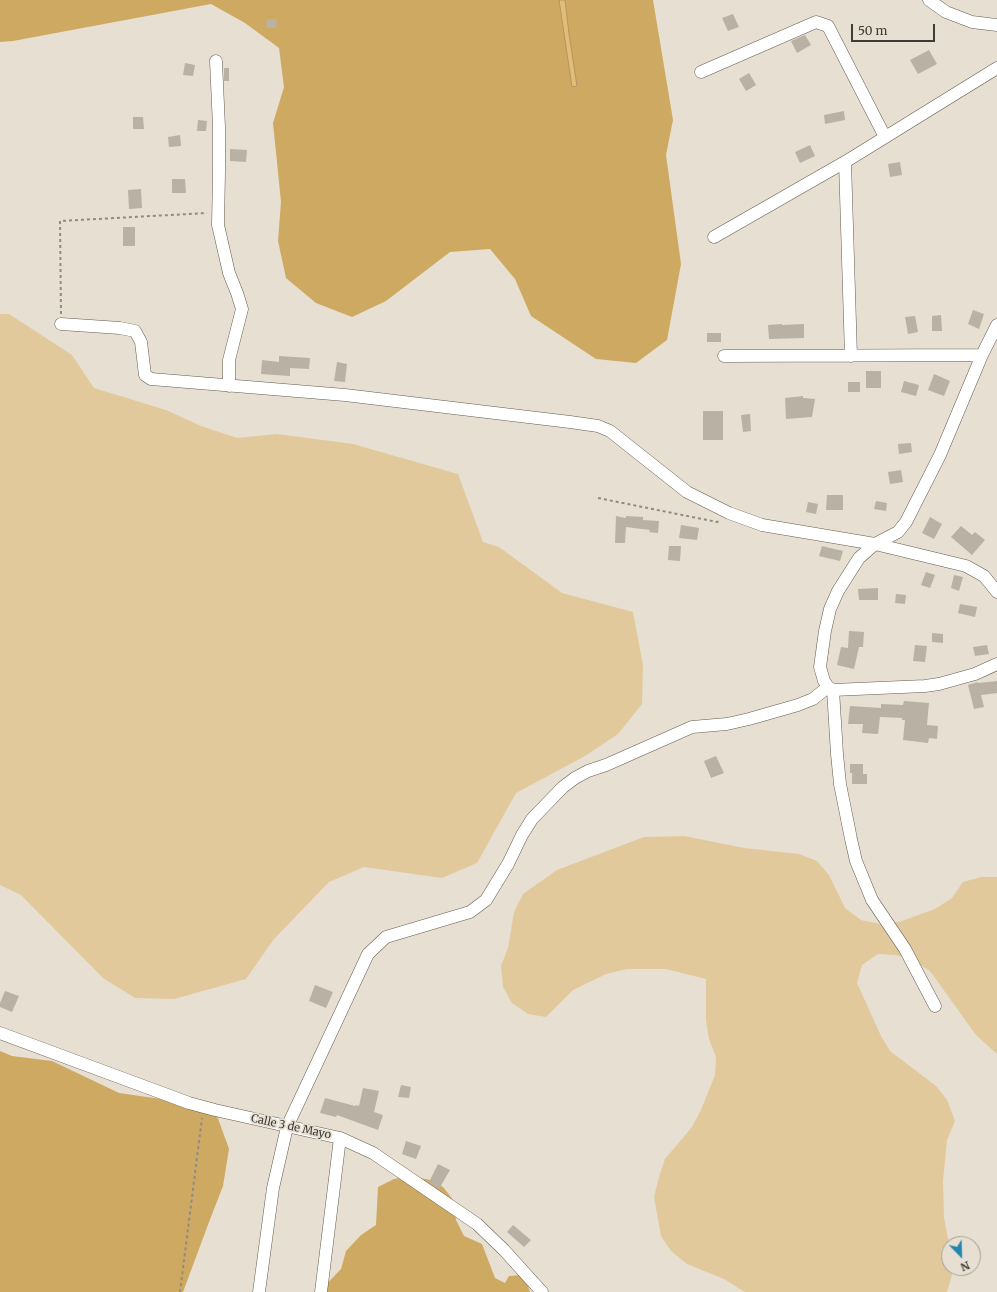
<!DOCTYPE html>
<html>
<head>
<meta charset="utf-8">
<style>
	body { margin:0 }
	#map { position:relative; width:997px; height:1292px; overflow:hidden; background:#e7dfd1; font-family:Merriweather,serif }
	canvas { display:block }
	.north { position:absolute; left:941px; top:1236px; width:40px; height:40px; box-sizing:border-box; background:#e7dfd1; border:1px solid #a49e93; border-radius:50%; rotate:157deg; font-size:11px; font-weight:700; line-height:16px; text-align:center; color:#3f3c37 }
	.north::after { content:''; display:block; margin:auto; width:14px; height:18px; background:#2385b0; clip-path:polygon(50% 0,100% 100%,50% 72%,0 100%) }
	.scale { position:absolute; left:851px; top:24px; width:84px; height:18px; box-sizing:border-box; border:2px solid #3f3c37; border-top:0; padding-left:5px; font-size:12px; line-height:14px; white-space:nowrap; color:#3f3c37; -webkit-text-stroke:3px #e7dfd1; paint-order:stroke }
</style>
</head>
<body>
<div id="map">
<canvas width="997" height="1292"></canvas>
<div class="north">N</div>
<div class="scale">50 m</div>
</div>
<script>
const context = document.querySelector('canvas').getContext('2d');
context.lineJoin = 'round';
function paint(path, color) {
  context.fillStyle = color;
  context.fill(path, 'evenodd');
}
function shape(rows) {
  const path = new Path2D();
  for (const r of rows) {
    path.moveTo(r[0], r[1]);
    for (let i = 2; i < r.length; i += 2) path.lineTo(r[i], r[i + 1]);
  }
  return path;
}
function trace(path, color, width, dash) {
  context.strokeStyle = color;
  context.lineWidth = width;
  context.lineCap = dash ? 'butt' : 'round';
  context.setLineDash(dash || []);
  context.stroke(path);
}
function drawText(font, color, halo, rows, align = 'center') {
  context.font = font + ' Merriweather,serif';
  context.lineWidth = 3.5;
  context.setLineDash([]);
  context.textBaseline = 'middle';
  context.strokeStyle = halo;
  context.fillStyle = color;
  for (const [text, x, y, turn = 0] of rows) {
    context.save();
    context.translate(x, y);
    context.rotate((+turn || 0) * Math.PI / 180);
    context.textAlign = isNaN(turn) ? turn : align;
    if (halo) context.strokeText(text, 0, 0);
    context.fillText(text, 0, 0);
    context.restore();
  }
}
paint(shape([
	[0,314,9,314,72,355,94,388,166,410,201,426,237,438,277,434,353,444,458,474,483,542,499,547,562,593,633,612,643,665,642,704,618,734,585,756,516,793,477,863,442,878,364,867,329,882,274,939,246,979,174,999,135,998,103,978,21,895,0,885],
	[684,836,744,848,799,854,817,861,829,875,845,908,861,920,880,924,899,922,935,909,952,898,963,882,981,877,997,877,997,1054,976,1035,930,971,914,961,896,955,878,954,862,965,857,983,881,1036,890,1051,936,1086,947,1100,955,1121,947,1140,943,1181,944,1218,949,1244,949,1268,952,1268,952,1275,947,1292,745,1292,724,1279,687,1264,671,1251,661,1236,654,1197,659,1177,665,1159,692,1127,701,1110,715,1075,716,1057,709,1039,706,1020,706,979,666,969,627,969,606,974,573,990,546,1017,528,1014,512,1003,503,987,501,966,508,948,514,912,523,894,557,870,644,837]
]), '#e1c99c');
paint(shape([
	[0,0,653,0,673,120,666,155,681,264,667,340,636,363,596,359,531,316,515,279,490,249,450,252,386,301,352,317,316,303,286,278,278,241,281,202,273,123,284,87,279,48,245,23,211,4,13,41,0,42],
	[0,1051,12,1056,52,1061,119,1093,189,1103,215,1110,229,1149,223,1186,209,1222,183,1292,0,1292],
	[411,1176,430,1180,443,1187,454,1201,456,1220,464,1236,482,1244,495,1278,505,1283,509,1276,524,1275,530,1292,319,1292,341,1269,346,1251,361,1235,376,1225,378,1187,394,1179]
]), '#cea962');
const water = shape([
	[559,0,565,0,569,34,577,86,572,87,559,0]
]);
paint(water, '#e2bd75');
trace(water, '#b19662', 1);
paint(shape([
	[733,14,739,27,728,31,722,18],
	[267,19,277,19,276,28,266,28],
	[805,35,811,45,797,53,791,41],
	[929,50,937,64,918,74,910,60],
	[185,63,195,65,193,76,183,75],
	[224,68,229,68,229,81,224,81],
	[749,73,756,85,746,91,739,79],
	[844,111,845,120,825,124,824,115],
	[133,117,143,117,144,129,133,129],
	[198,120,207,121,206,131,197,131],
	[180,135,181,146,169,147,168,137],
	[810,145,815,156,800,163,795,152],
	[230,149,247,150,246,162,230,161],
	[900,162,902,175,890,177,888,164],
	[172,179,185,179,186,193,172,193],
	[141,189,142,208,129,209,128,190],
	[123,227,135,227,135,246,123,246],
	[973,310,984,314,979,329,968,324],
	[941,315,942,331,932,331,932,316],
	[915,316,918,332,908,334,905,317],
	[782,324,782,325,804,324,804,338,769,339,768,325],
	[707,333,721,333,721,342,707,342],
	[279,356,310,358,309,369,290,368,290,376,261,374,262,360,279,362],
	[337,362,347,364,345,382,334,381],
	[866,371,881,371,881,388,866,388],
	[934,374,950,381,944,396,928,390],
	[904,381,919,385,916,396,901,392],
	[848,382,860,382,860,392,848,392],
	[803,396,803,398,815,399,812,417,786,419,785,398],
	[703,411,723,411,723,440,703,440],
	[750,414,751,431,743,432,741,415],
	[911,443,912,452,899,454,898,444],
	[901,470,903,482,890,484,888,472],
	[827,495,843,495,843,510,826,510],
	[876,501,887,503,886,511,874,509],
	[808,502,818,504,816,514,806,512],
	[616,516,626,518,626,516,643,517,643,520,659,521,658,533,649,532,650,530,626,527,625,543,615,543],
	[930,517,942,524,934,539,922,533],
	[681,525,699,528,697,540,679,538],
	[961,526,972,535,975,532,985,540,972,555,951,537],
	[669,546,681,546,680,561,668,560],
	[822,546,843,551,840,561,819,556],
	[926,572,935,575,930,588,921,585],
	[954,575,963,577,959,591,951,588],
	[878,588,878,600,859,600,858,589],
	[896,594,906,595,905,604,895,603],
	[960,604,977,607,975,617,958,613],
	[849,631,864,632,863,647,859,647,854,669,837,665,841,647,848,648],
	[932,633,943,634,943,643,932,642],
	[915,645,927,646,925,662,913,661],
	[987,645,989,654,975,656,973,647],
	[997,681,997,693,981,695,984,707,974,709,968,685,978,682,978,683],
	[904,701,929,703,927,725,938,726,937,739,929,738,928,743,903,740,905,720,902,720,902,718,880,717,878,734,862,733,863,724,848,724,850,706,881,708,881,704,903,705],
	[716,756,724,773,711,778,704,761],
	[850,764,863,764,863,774,867,774,867,784,852,784,852,773,850,773],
	[315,985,333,992,326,1008,309,1001],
	[5,991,19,996,12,1012,0,1007,0,1003],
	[401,1085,411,1087,409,1098,398,1097],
	[363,1088,379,1091,374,1112,383,1115,378,1130,337,1115,336,1117,320,1113,325,1098,355,1106,356,1105,359,1106],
	[406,1141,421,1146,416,1159,402,1154],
	[438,1164,450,1170,439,1189,429,1182],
	[513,1225,531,1240,524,1247,507,1232]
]), '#b9b2a4');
const street = shape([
	[929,0,946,12,972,22,997,25],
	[216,61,219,127,219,172,218,225,229,273,237,293,242,309,229,360,229,386],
	[701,72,816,22,828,26,885,137],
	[845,162,851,356],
	[714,237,845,162,997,68],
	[61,324,120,328,135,331,141,342,145,375,151,379,345,395,570,422,598,426,610,431,687,492,729,513,762,525,875,544,966,566,984,576,997,592],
	[997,325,982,355,940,455,906,522,898,532,875,544,859,558,838,591,830,609,825,631,820,667,824,681,828,687,833,690,925,686,939,684,975,674,997,664],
	[724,356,982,355],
	[833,690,837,754,840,784,851,839,856,861,872,900,905,949,935,1006],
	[0,1033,189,1103,215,1110,340,1138,373,1153,477,1224,504,1250,542,1292],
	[259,1292,273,1188,287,1127,368,954,386,937,470,912,486,900,508,864,522,835,532,819,563,787,575,778,588,771,606,765,692,727,727,724,749,719,798,705,813,699,828,687],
	[321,1292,340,1138]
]);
trace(street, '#635c50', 13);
trace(shape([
	[61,314,60,221,207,213],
	[598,498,717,522,719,521],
	[180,1292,202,1118]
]), '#908a81', 2, [3, 3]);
trace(street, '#fff', 12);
drawText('11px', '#3f3c37', '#e7dfd1', [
	["Calle 3 de Mayo",291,1127,12]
]);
</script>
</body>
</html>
